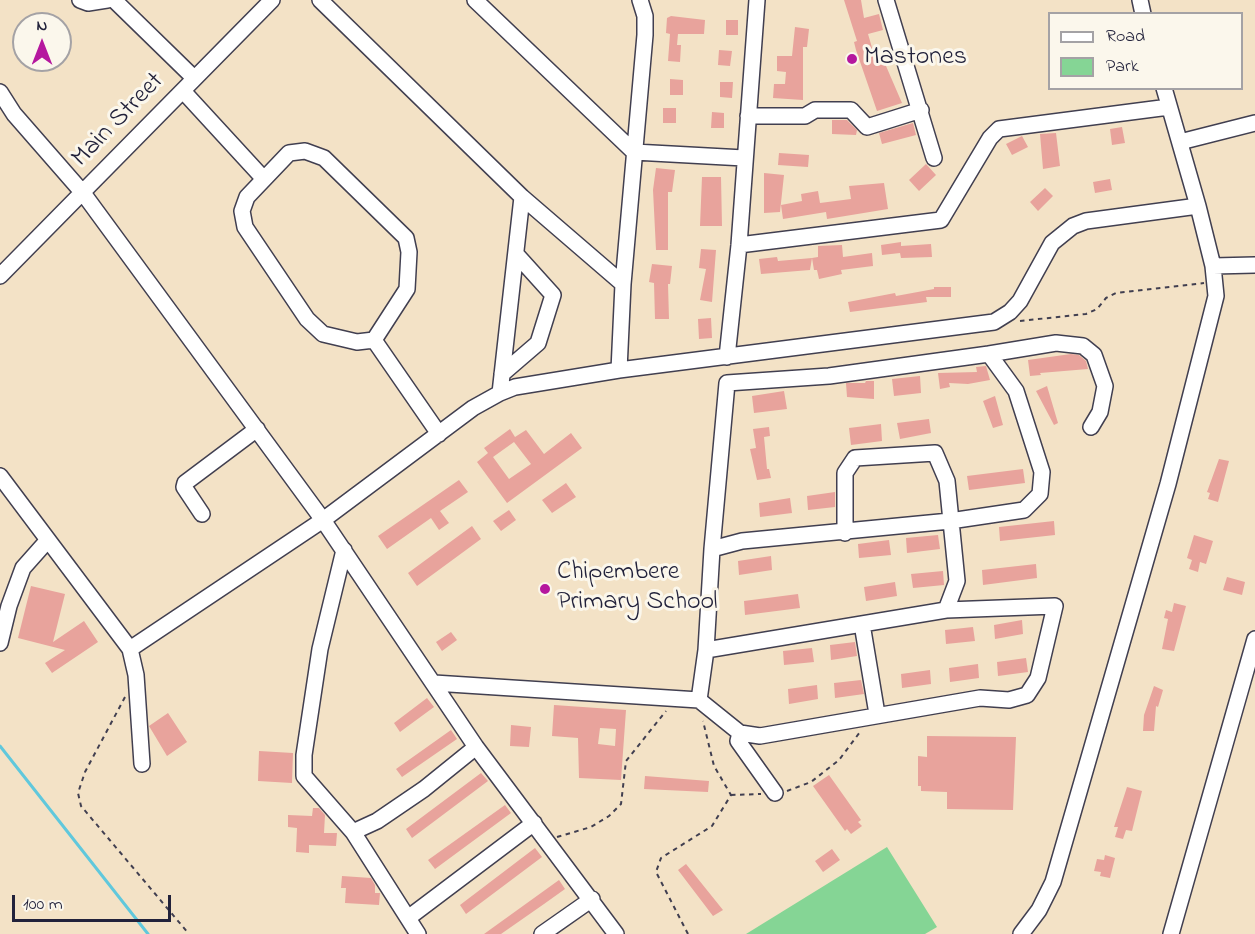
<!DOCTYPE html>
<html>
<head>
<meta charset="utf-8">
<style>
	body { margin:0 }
	#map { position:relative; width:1255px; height:934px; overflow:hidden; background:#f3e2c6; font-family:"Indie Flower",sans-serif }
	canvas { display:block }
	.legend { position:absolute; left:1048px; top:12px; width:195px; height:78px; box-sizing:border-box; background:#fbf7ec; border:2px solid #a4a2a5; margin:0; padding:8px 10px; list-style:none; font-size:18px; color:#22223b }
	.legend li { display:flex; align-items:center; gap:12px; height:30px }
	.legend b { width:30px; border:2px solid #a4a2a5 }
	.north { position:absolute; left:12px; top:12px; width:60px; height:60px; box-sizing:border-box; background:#fbf7ec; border:2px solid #a4a2a5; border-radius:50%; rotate:0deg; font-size:16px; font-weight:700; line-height:24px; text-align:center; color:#22223b }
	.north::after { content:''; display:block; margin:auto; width:21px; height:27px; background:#b5179e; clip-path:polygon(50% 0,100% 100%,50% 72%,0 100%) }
	.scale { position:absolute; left:12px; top:895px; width:159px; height:27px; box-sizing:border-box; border:3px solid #22223b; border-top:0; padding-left:8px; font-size:18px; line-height:21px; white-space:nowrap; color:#22223b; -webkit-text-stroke:4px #fbf7ec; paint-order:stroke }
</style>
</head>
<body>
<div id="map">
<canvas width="1255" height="934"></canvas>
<ul class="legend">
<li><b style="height:8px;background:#fff"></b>Road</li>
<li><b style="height:16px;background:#85d595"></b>Park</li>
</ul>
<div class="north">N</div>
<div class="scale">100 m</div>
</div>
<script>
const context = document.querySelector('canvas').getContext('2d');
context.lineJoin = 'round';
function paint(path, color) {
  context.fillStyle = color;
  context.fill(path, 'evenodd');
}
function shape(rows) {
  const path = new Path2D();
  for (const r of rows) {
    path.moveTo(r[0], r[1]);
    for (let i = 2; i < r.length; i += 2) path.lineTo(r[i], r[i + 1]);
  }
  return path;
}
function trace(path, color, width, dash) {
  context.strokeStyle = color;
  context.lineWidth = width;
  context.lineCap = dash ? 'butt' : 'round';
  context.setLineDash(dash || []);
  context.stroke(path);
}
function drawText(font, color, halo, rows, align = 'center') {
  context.font = font + ' "Indie Flower",sans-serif';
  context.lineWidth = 6;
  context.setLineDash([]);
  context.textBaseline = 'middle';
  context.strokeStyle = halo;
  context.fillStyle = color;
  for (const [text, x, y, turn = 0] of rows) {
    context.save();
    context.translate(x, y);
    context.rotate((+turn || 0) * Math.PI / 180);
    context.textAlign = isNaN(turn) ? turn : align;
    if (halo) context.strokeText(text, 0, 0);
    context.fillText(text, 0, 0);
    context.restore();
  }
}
paint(shape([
	[887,847,937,927,925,934,746,934]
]), '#85d595');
trace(shape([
	[0,746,148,934]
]), '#60c8dc', 3);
paint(shape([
	[844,0,861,0,864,18,879,14,883,30,868,34,873,51,878,50,881,60,883,59,902,103,877,111,856,50,854,42,857,41],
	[671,16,705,20,704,34,678,34,677,45,681,45,680,62,668,61,670,34,666,33,667,18],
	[726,20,738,20,738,35,726,35],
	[795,27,809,29,807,47,803,47,803,100,773,98,774,84,785,84,786,72,777,71,777,56,792,56],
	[719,50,732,51,730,66,718,65],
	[670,79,683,80,683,95,670,95],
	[720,82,733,82,732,98,720,97],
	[663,108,676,108,676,123,663,123],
	[712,112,724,113,724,128,711,128],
	[832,120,847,120,857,130,856,135,832,134],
	[913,123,916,135,882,144,879,133],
	[1122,127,1125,143,1112,145,1110,129],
	[1056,133,1060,166,1043,169,1040,134],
	[1022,136,1028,147,1012,155,1006,144],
	[779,153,809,155,808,167,778,165],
	[926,164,936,175,919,191,909,180],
	[656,168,675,170,672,192,668,192,668,250,656,250,653,190],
	[764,173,784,175,780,212,764,213],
	[702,177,721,177,722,226,700,226],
	[1110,179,1112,190,1095,193,1093,182],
	[884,183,888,209,827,219,826,212,783,219,781,205,802,201,801,194,818,191,820,203,851,199,849,186],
	[1045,188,1053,196,1038,211,1030,202],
	[901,242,901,246,931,244,932,257,901,258,900,253,882,255,881,245],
	[842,245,843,257,872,253,873,266,841,270,842,274,819,279,817,270,814,270,812,258,818,257,818,246],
	[701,249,716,250,712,302,700,300,706,269,699,268],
	[777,257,778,261,812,258,810,270,761,274,759,259],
	[652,264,672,266,670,284,668,284,669,319,655,319,654,283,649,282],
	[934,287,951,287,951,297,926,297,927,302,850,312,848,302,895,293,896,296,934,289],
	[711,318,712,338,699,339,698,319],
	[1071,354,1079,355,1086,361,1088,369,1040,373,1041,375,1030,376,1028,360],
	[986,366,990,380,968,384,949,383,950,387,940,389,938,373,977,372,976,367],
	[920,376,921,393,894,396,892,379],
	[866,381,874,381,874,399,847,397,846,383,865,383],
	[1047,386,1058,423,1054,425,1036,391],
	[784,391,787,409,754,413,752,396],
	[995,396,1003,425,993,428,983,401],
	[929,419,931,433,900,439,897,423],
	[881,424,882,441,851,445,849,428],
	[769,427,770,436,764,437,767,469,769,469,771,478,757,480,750,449,756,448,753,429],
	[510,429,515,437,526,430,544,454,571,433,582,448,507,503,477,462,488,453,484,448],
	[514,442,531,464,509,479,493,457],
	[1219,459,1229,461,1218,502,1208,499,1210,493,1207,492],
	[1023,469,1025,483,969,490,967,476],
	[459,480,468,492,440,511,449,523,439,530,431,518,387,549,378,536],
	[566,483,576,497,552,513,542,500],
	[835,492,835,507,808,510,807,496],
	[790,498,792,513,760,517,759,503],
	[509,510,516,520,501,531,493,521],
	[1054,521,1055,535,1000,541,999,527],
	[472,526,481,539,417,586,408,573],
	[938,535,940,549,907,553,906,538],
	[1194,535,1213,541,1206,564,1200,562,1198,572,1189,569,1192,560,1187,558],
	[889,540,891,555,859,558,858,544],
	[771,556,772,570,739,575,738,561],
	[1036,564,1037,578,983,585,982,570],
	[943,571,944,585,913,588,911,574],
	[1227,577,1245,582,1242,595,1223,590],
	[895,582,897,596,866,601,864,587],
	[31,586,65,594,53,642,84,621,98,642,52,673,45,663,65,650,18,638],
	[798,594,800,608,745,615,744,601],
	[1174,603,1186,606,1174,651,1162,649,1168,619,1164,618,1166,610,1172,612],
	[1022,620,1023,634,995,639,994,625],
	[973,627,975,641,946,644,945,630],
	[451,632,457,640,442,651,436,642],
	[855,642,857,656,831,660,830,645],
	[812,648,814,662,784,665,783,651],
	[1026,658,1028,672,998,676,997,662],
	[978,664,979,678,950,682,949,668],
	[930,670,931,684,902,688,901,674],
	[861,680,864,694,835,698,834,683],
	[817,685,818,699,789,704,788,689],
	[1154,686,1163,690,1158,707,1156,706,1154,731,1143,731,1144,715],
	[427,698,434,707,400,732,394,723],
	[554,705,626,710,621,780,579,778,578,738,552,736],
	[600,728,616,729,615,746,598,744],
	[168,713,187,742,167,756,149,726],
	[511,725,531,727,529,747,510,746],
	[451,730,457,739,402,777,396,769],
	[927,736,1016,737,1013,810,947,809,947,792,921,791,921,786,918,786,918,756,927,757],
	[259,751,293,753,292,783,258,781],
	[481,773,488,781,412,838,406,829],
	[829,775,861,820,858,822,862,826,851,834,847,829,845,831,813,786],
	[645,776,709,781,708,792,644,789],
	[1127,787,1142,791,1132,831,1126,830,1123,839,1115,837,1118,827,1114,827],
	[505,805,511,813,435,869,428,860],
	[313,808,319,808,325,815,324,833,337,833,336,846,309,845,309,853,296,852,297,828,288,827,288,815,312,816],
	[535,848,542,857,466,914,460,905],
	[832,849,840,860,823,872,815,861],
	[1105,855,1115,858,1110,878,1100,876,1101,872,1094,871,1097,859,1104,860],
	[686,864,723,910,713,916,678,870],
	[342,876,371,878,375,885,375,893,380,893,379,905,345,903,346,888,341,888],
	[559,880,565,889,544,904,501,934,484,934]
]), '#e8a39c');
const minor = shape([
	[80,0,88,3,107,0],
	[114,0,194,78],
	[320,0,522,197,623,284],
	[475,0,634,152,744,158],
	[886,0,934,158],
	[1140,0,1143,14],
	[183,91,263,178],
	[0,92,14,114,83,193,323,520,476,747,616,934],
	[748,116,805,116,815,110,851,110,867,127,921,110],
	[1180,142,1255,123],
	[305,151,324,158,406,238,409,252,407,289,374,340,357,342,323,334,307,319,245,227,242,211,247,197,289,153,305,151],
	[739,245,941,220,990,138,999,129,1169,107],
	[1213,266,1255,265],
	[0,276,272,0],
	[374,340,439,434],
	[989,354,1056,343,1083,346,1094,355,1105,386,1100,412,1091,427],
	[727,357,739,245,757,0],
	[619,370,623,284,645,35,645,16,640,0],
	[502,374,538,343,553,295,516,254],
	[500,393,522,197],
	[0,476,130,649,323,520,473,408,500,393,515,387,619,370,994,322,1010,312,1020,301,1052,243,1073,226,1086,221,1198,206],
	[202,514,184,487,185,483,257,429],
	[845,533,845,473,855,458,935,453,947,481,957,581,946,610],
	[344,550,320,649,304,755,304,776,353,832,418,934],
	[862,624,877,714],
	[0,643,9,606,23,568,47,541],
	[130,649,136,675,142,764],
	[434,683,699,700,706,650,712,549,727,383,829,376,989,354,1016,391,1042,472,1040,494,1024,510,950,521,742,541,712,549],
	[699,700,740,733,760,736,980,698,1009,700,1027,695,1038,678,1055,606,946,610,706,650],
	[740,733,738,741,775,793],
	[353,832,377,821,424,789,476,747],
	[408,918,534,823],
	[542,934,592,899],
	[1021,934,1039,910,1053,882,1168,484,1216,296,1213,266,1198,206,1164,88],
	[1171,934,1255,639]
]);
trace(minor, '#413f50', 18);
trace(shape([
	[1020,321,1086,314,1097,309,1106,298,1116,293,1204,283],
	[125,697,85,772,78,793,81,806,189,934],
	[787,791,811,782,839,760,860,732],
	[731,795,761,794],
	[557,837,591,827,609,816,621,804,626,761,666,711],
	[688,934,656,872,661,858,712,826,731,795,714,766,703,721]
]), '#413f50', 2, [4.5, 4.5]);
trace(minor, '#fff', 15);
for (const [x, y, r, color] of [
	[852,59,6,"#b5179e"],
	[545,589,6,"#b5179e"]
]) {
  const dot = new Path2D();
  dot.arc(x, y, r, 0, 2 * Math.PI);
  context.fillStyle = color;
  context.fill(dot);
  trace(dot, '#fbf7ec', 2);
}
drawText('26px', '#22223b', '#fbf7ec', [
	["Mastones",864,59],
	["Chipembere",557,574],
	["Primary School",557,604]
], 'left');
drawText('26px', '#22223b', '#fbf7ec', [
	["Main Street",119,121,-46]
]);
</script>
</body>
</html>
